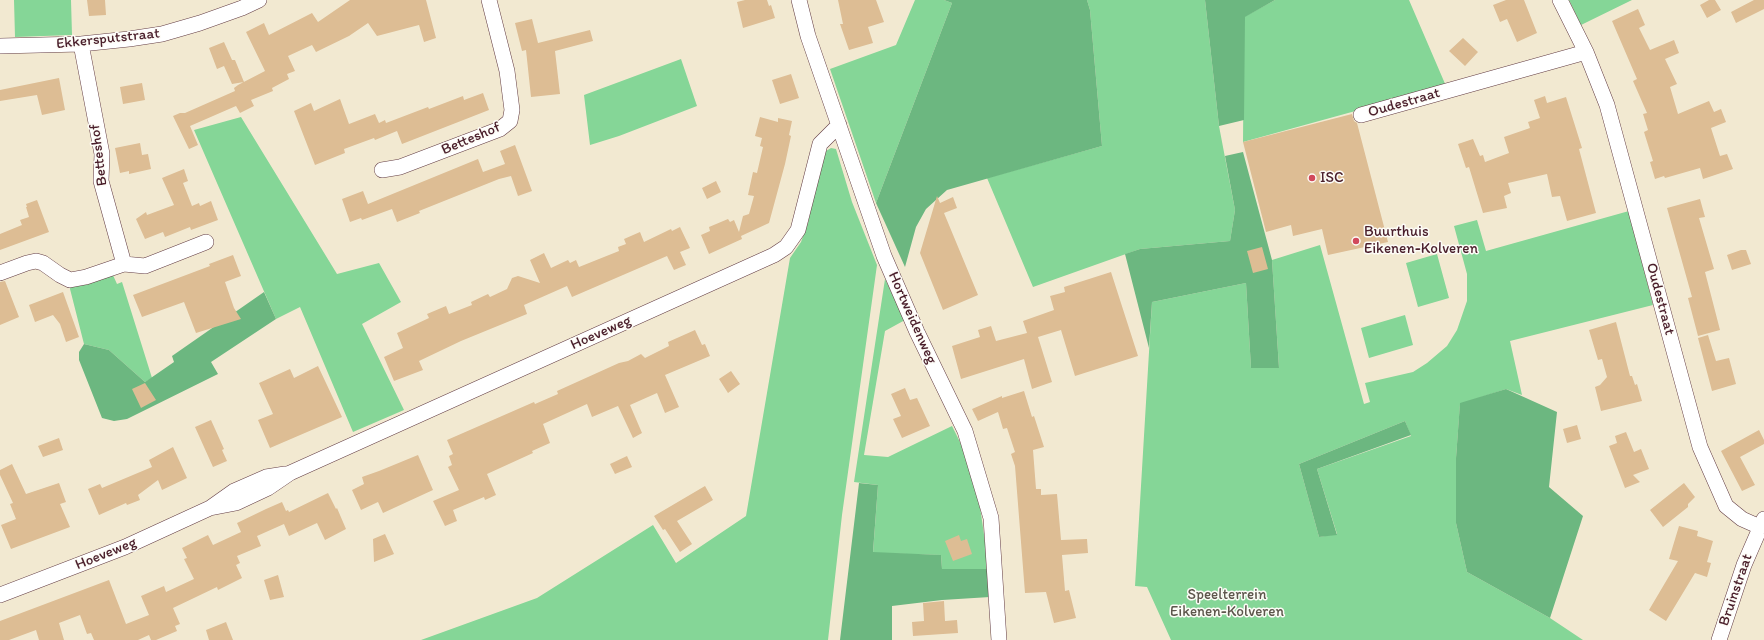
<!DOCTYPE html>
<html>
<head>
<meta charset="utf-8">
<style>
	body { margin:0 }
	canvas { display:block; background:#f2e9d1 }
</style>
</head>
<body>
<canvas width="1764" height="640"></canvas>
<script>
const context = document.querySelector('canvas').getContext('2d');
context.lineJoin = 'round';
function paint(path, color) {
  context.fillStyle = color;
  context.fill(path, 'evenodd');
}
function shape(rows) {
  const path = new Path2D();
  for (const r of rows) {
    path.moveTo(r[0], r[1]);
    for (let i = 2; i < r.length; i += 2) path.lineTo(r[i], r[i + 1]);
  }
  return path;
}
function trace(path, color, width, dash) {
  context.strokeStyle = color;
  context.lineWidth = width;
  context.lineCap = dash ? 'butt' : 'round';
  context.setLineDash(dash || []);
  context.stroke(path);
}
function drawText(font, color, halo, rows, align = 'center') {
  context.font = font + ' Itim,sans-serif';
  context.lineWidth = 3;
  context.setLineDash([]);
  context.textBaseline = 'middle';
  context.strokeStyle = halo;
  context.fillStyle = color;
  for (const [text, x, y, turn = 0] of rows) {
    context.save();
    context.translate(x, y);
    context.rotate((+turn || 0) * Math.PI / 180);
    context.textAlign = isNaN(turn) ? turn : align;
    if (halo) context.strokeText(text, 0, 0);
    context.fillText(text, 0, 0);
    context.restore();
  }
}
paint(shape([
	[14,0,71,0,72,35,15,37],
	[915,0,944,0,952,3,876,203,830,69,896,45],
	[1087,0,1205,0,1219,126,1235,210,1230,241,1140,249,1033,287,987,178,1102,146,1090,10],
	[1275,0,1409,0,1446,86,1243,142,1244,17],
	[1569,0,1632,0,1581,25],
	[681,59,697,106,619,136,590,145,584,95],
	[241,117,337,274,379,263,401,302,362,324,404,410,353,432,300,307,276,319,194,130],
	[831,148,836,149,852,202,877,265,842,515,828,640,421,640,537,598,653,525,676,563,746,516,790,258,801,242,808,223,820,163,826,151],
	[1629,211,1653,305,1510,341,1522,395,1506,389,1460,404,1456,458,1456,523,1467,572,1550,618,1583,640,1171,640,1147,587,1135,586,1152,302,1246,283,1251,368,1279,368,1272,260,1320,245,1364,404,1370,402,1365,383,1413,372,1427,363,1447,346,1457,330,1467,301,1467,274,1454,226,1477,220,1486,251],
	[1405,421,1411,436,1317,469,1337,534,1319,537,1299,464],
	[1437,254,1449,298,1418,307,1406,263],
	[112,273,117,284,122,282,152,378,145,382,109,350,84,344,69,285],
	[885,279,905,320,885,331,864,455,888,457,952,426,967,456,977,486,989,569,942,569,941,555,873,553,878,485,854,482],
	[1405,315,1413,345,1369,358,1361,328]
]), '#85d697');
paint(shape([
	[944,0,1087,0,1090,10,1102,146,947,190,926,209,916,227,905,267,876,203,952,3],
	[1205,0,1275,0,1245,17,1244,120,1219,126],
	[1243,152,1272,260,1279,368,1251,368,1246,283,1152,302,1149,348,1125,254,1140,249,1230,241,1235,210,1225,156],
	[264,292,276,319,211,362,218,374,127,419,114,421,102,418,79,360,79,352,84,344,109,350,145,382,174,362,172,356],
	[1506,389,1557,412,1549,487,1583,516,1550,618,1467,572,1456,523,1456,458,1460,403],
	[1405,421,1411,435,1317,469,1337,535,1319,537,1299,464],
	[859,483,878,485,873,552,941,555,942,569,989,569,990,597,942,600,892,606,892,640,840,640]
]), '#6cb780');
paint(shape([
	[87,0,105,0,106,15,89,16],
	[350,0,426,0,436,38,424,42,419,25,377,36,368,23,349,36,316,52,312,45,288,56,295,71,287,74,289,79,272,88,273,91,251,100,254,106,240,113,236,106,190,126,198,145,189,149,173,116,180,113,185,113,235,91,234,88,238,85,265,71,246,32,264,23,269,35,312,13,318,22],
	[745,0,767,0,769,6,771,5,775,18,743,28,737,2],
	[838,0,876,0,884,22,868,27,873,43,849,50,840,24,843,24],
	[1506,0,1524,0,1537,33,1517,42,1507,19,1500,22,1493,5],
	[1709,0,1715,0,1721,10,1707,18,1700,5],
	[1754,0,1764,0,1764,9,1736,23,1731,12],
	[1638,9,1645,25,1639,28,1650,50,1674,40,1679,53,1665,59,1677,84,1670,87,1678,114,1709,101,1714,112,1721,109,1726,122,1711,128,1720,156,1727,154,1733,169,1703,179,1700,168,1665,178,1664,176,1655,179,1650,162,1653,161,1644,132,1648,130,1643,114,1647,113,1633,81,1637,79,1612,21],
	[532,19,538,43,590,30,593,41,555,51,560,94,531,97,526,50,522,51,515,23],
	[1463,38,1478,52,1465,66,1449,51],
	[224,42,232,60,235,60,244,82,232,84,224,66,217,69,209,48],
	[791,74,799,98,780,104,772,80],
	[59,78,65,110,42,115,37,95,0,101,0,90],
	[142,83,145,100,123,104,120,87],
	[483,93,489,110,402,144,397,131,375,140,374,138,344,149,345,153,315,165,294,111,311,103,314,111,340,99,349,124,375,114,379,123,385,120,386,123,428,107,429,109,463,96,464,100],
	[1545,96,1547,103,1566,97,1582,148,1579,149,1596,213,1567,221,1560,196,1552,197,1547,174,1508,183,1511,193,1504,196,1507,208,1483,213,1469,167,1466,168,1458,144,1473,139,1480,156,1483,155,1485,162,1509,153,1504,137,1530,128,1528,122,1540,118,1534,100],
	[1352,114,1354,121,1357,123,1388,242,1328,255,1322,229,1293,236,1291,225,1266,232,1243,142],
	[760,117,778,122,778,118,792,121,789,135,791,136,785,164,769,223,741,236,742,239,709,254,701,235,710,231,709,227,728,219,730,222,734,220,739,232,743,216,749,214,754,196,748,195,753,172,757,173,763,147,760,146,762,138,755,136],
	[140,143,142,155,148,154,151,169,129,174,129,171,120,173,115,148],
	[515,145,532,191,518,196,511,176,499,179,419,211,420,213,397,222,392,209,362,220,361,218,350,222,342,199,363,191,368,204,478,159,483,172,505,164,500,151],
	[184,169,188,181,183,183,192,206,199,203,200,206,211,201,218,220,191,230,190,227,165,237,163,232,145,239,136,219,146,212,147,215,174,205,162,178],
	[716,181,721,192,707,199,702,188],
	[937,196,940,203,953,197,957,208,944,213,978,295,943,310,920,253],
	[1700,199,1705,217,1699,218,1714,269,1705,272,1720,330,1698,336,1688,298,1692,297,1667,208],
	[37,200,49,232,0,250,0,234,22,225,20,220,29,217,26,207,27,207,26,204],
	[680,227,690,248,680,252,686,265,674,270,667,256,572,297,567,286,524,305,527,314,461,341,419,361,423,370,394,381,384,357,403,348,397,333,429,318,427,314,446,306,449,314,472,305,471,302,488,294,490,297,507,289,512,278,518,276,540,283,530,260,544,253,551,268,568,260,570,263,576,260,579,267,619,251,618,247,626,244,624,239,640,232,644,242,671,229,672,231],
	[1262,247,1268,269,1253,273,1247,251],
	[1741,250,1746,250,1751,264,1732,270,1727,255],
	[233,255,241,276,225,282,234,308,241,319,196,333,184,302,142,317,133,295,210,266,209,264],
	[1111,272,1138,356,1075,376,1061,330,1038,337,1052,382,1032,389,1024,359,961,379,952,346,980,337,978,330,991,326,996,341,1027,333,1023,321,1054,310,1050,296,1065,292,1064,287],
	[5,281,19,317,0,325,0,282],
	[63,292,79,337,66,342,60,324,53,315,35,322,29,305],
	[1616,322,1630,376,1632,376,1635,385,1637,384,1642,401,1601,411,1595,387,1600,385,1607,377,1602,359,1598,360,1589,330],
	[695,330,702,345,705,344,710,356,665,375,679,407,665,413,657,393,630,405,642,433,633,438,618,406,592,417,587,404,543,424,550,443,532,451,533,453,487,474,496,495,485,500,484,497,453,510,457,521,445,526,433,501,459,490,448,467,452,465,449,456,453,454,447,440,534,402,535,404,558,394,557,391,619,363,628,361,641,354,645,358,669,346,668,342],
	[1708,335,1716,361,1729,358,1736,384,1712,391,1698,338],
	[318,366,342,417,270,448,258,420,273,414,259,383,290,369,294,378],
	[731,371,740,384,728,393,719,379],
	[145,383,156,400,141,408,132,389],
	[905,388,910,400,917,398,930,426,902,438,893,419,901,416,891,394],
	[1024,391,1032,417,1034,416,1044,447,1033,450,1036,489,1041,489,1041,495,1057,494,1061,540,1087,539,1088,553,1062,555,1065,591,1069,590,1076,618,1054,623,1046,592,1025,593,1015,466,1011,454,1015,452,1007,428,1003,429,998,412,978,421,972,409,1002,396,1002,398],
	[211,420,224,449,222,450,227,461,213,467,195,427],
	[1577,425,1581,439,1567,443,1563,429],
	[1759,430,1764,440,1764,444,1740,457,1755,485,1742,491,1721,451],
	[1626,432,1634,452,1641,449,1649,469,1633,475,1640,482,1625,488,1609,446,1617,443,1615,436],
	[59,438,63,450,43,457,38,446],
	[173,447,187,478,162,490,158,480,138,495,140,500,127,505,126,503,99,515,88,489,100,484,102,488,152,467,149,460],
	[418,455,433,490,383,513,378,502,361,510,352,490,364,484,362,477,379,471],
	[627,456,632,467,615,474,610,464],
	[12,464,26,494,59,483,66,502,60,504,70,527,11,549,1,525,16,519,10,504,13,503,0,475,0,470],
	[1684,483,1695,497,1688,504,1688,507,1663,527,1650,510],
	[705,486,713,500,677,521,692,544,680,552,665,529,663,530,654,516],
	[328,493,336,509,337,508,346,529,325,540,317,523,289,536,284,524,257,536,261,546,237,556,240,563,236,565,242,578,218,590,217,587,173,608,180,624,175,626,177,631,156,640,151,640,149,635,138,640,94,640,91,633,87,634,80,615,59,623,64,640,39,640,36,630,9,640,0,640,0,621,109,580,126,624,149,615,141,596,164,586,166,592,194,579,184,559,187,558,182,548,208,535,213,545,241,532,237,523,266,509,282,502,286,511,288,510,289,512],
	[1679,526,1698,531,1697,536,1713,541,1707,562,1711,563,1707,577,1695,573,1666,621,1649,610,1678,561,1669,559],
	[385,534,394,554,374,562,373,539],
	[959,535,961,541,967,539,972,554,953,561,945,541],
	[278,575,284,597,270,600,264,580],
	[944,601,945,621,957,620,958,633,913,636,912,622,924,621,923,603],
	[226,622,233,640,209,640,206,630]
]), '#ddbd94');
const minor = shape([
	[799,0,808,36,884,256,917,332,965,431,991,518,999,640],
	[1560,0,1586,52,1607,105,1700,447,1726,506,1742,519,1760,527],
	[0,46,81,44,129,39,162,34,200,23,242,8,259,0],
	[1361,115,1586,52],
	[382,170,400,167,500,129,510,121,512,110,507,71,489,0],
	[124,264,145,266,206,242],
	[0,273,27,263,36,261,43,263,60,275,70,280,86,277,124,264,101,181,102,154,81,44],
	[210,508,236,503,268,488,290,473,774,255,786,247,798,230,820,144,839,125],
	[0,595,125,547,210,508,234,491,266,477,285,474],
	[1719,640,1744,565,1764,519]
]);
trace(minor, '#633d44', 16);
trace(minor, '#fff', 15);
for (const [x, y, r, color] of [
	[1312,178,4,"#d1495b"],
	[1356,241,4,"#d1495b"]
]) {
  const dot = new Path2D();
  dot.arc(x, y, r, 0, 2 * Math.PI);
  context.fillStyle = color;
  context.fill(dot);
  trace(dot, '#fdfcf7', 1.5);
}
drawText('15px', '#4a1f2b', '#fdfcf7', [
	["Ekkersputstraat",108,39,-6],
	["Oudestraat",1404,103,-16],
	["Betteshof",471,139,-23],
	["Betteshof",99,155,-97],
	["Oudestraat",1660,299,75],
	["Hortweidenweg",912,318,66],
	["Hoeveweg",601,333,-24],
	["Hoeveweg",106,554,-22],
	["Bruinstraat",1736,590,-71]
]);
drawText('15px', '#4a1f2b', '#fdfcf7', [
	["ISC",1320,178],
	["Buurthuis",1364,232],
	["Eikenen-Kolveren",1364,249]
], 'left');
drawText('15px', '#5c564b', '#fdfcf7', [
	["Speelterrein",1227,595],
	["Eikenen-Kolveren",1227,612]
]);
</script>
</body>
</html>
